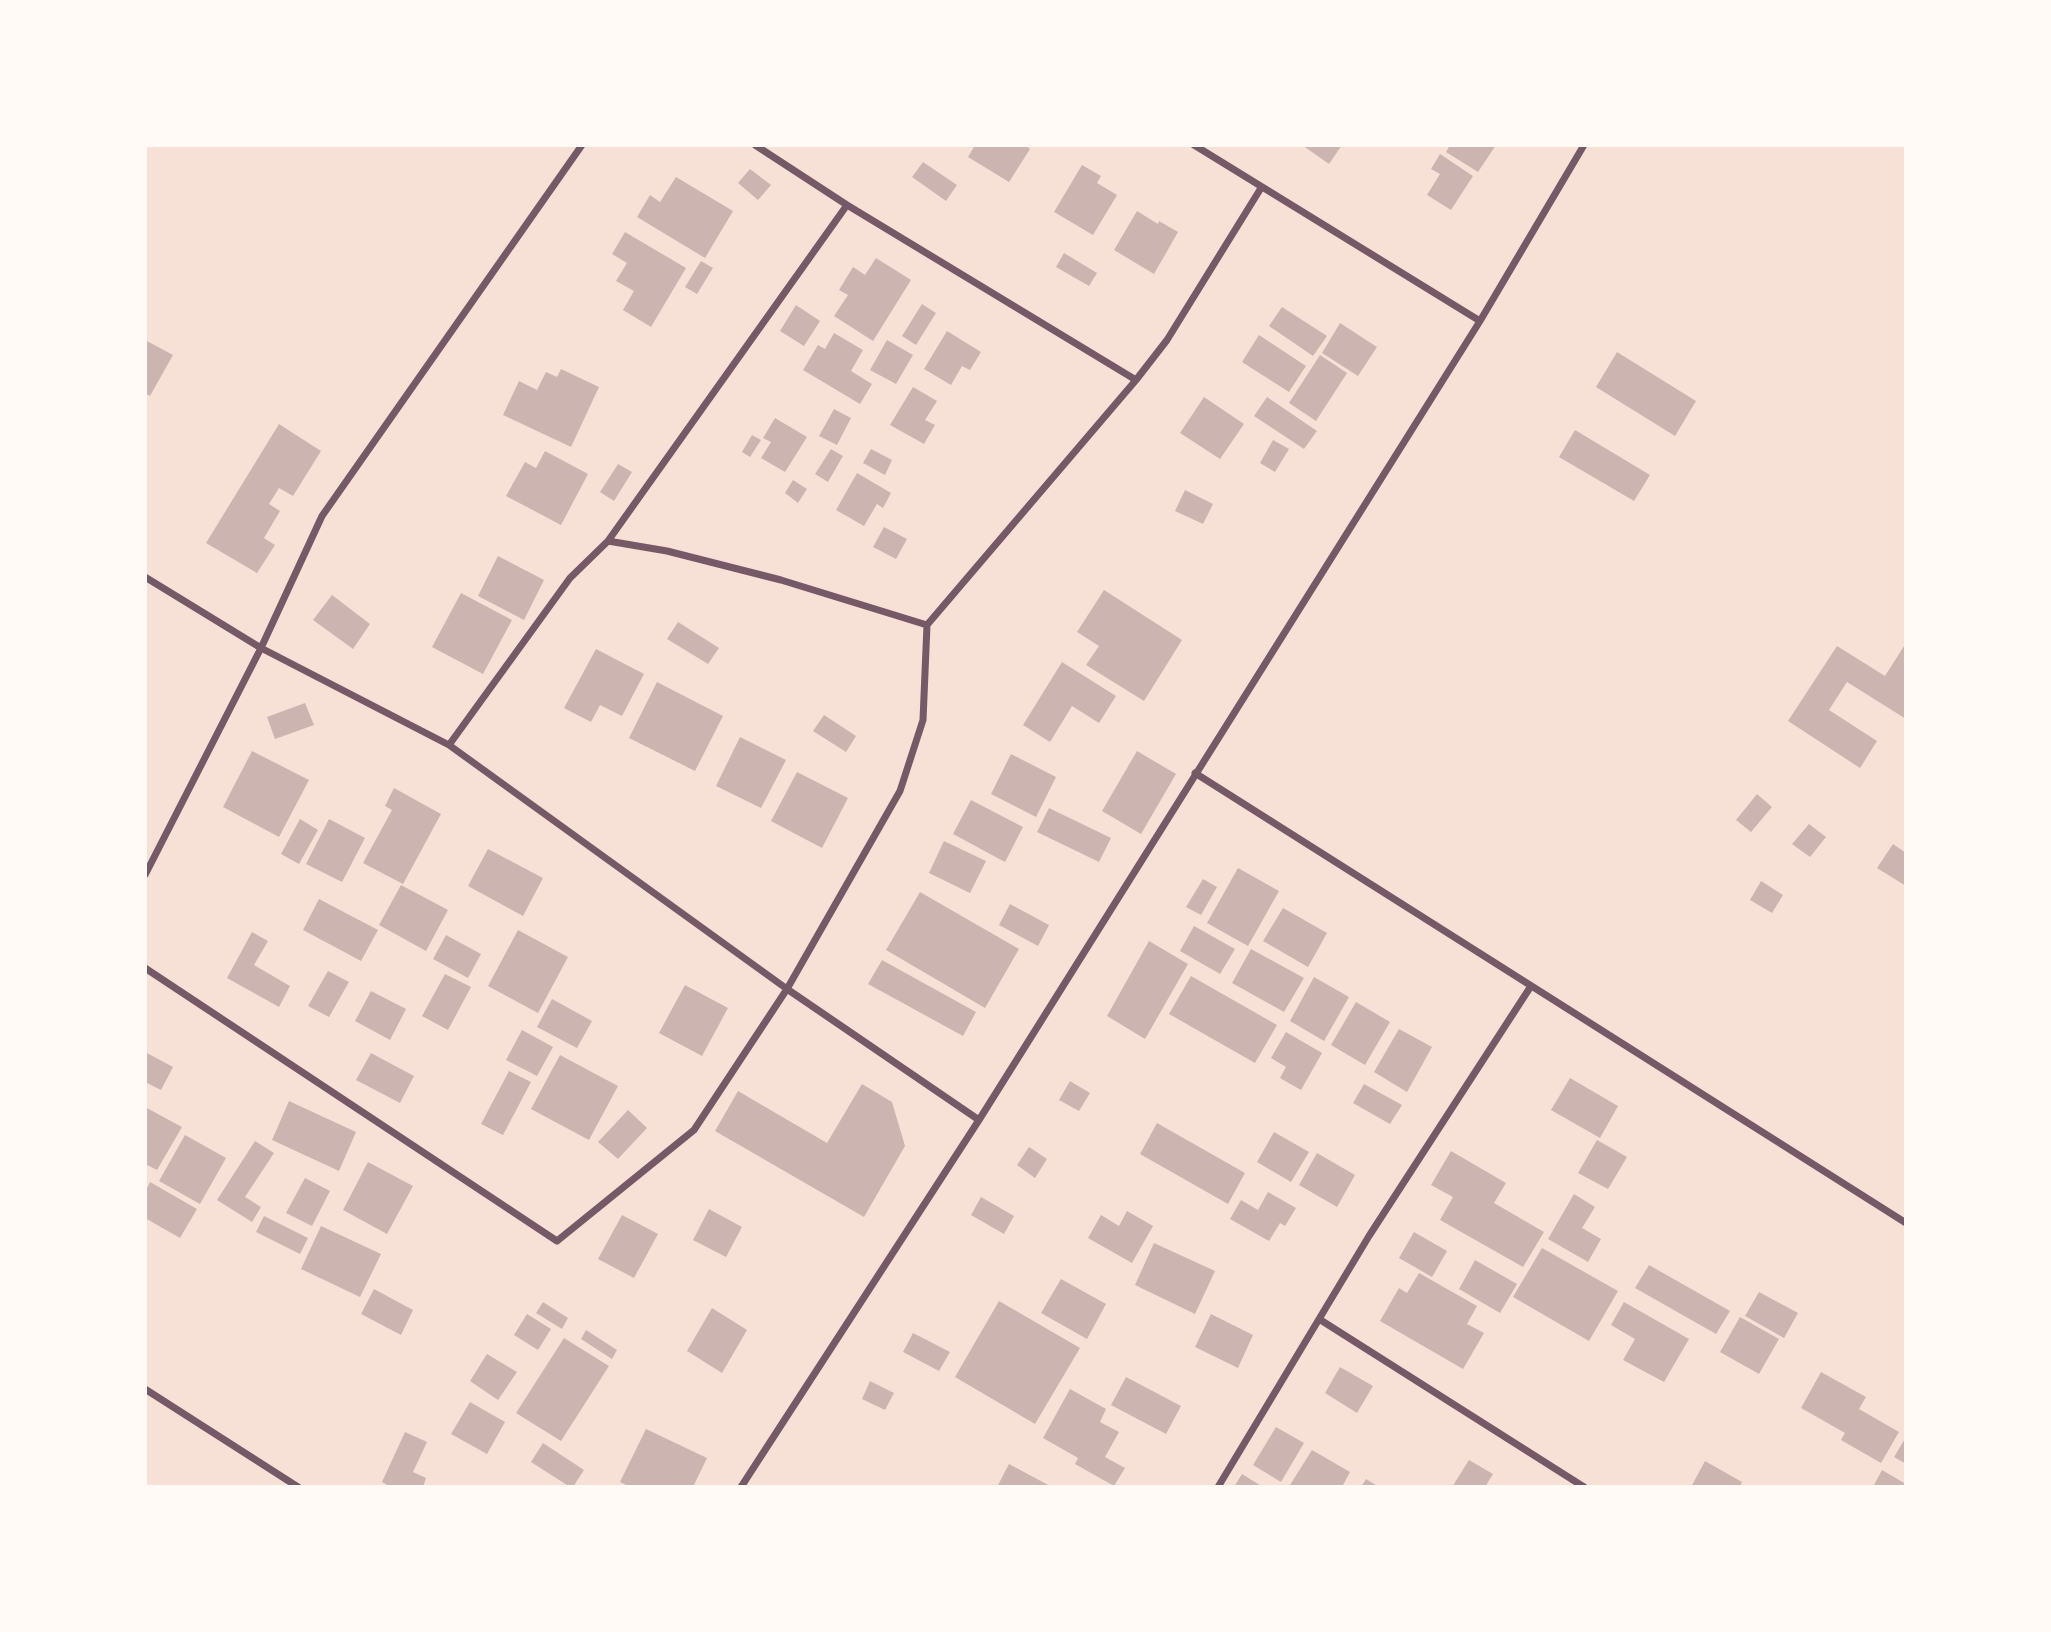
<!DOCTYPE html>
<html>
<head>
<meta charset="utf-8">
<style>
	body { margin:0 }
	#map { position:relative; width:2051px; height:1632px; overflow:hidden; background:#f7e1d7; font-family:Manrope,sans-serif }
	canvas { display:block }
	.frame { position:absolute; inset:0; border:147px solid #fffaf5; pointer-events:none }
</style>
</head>
<body>
<div id="map">
<canvas width="2051" height="1632"></canvas>
<div class="frame"></div>
</div>
<script>
const context = document.querySelector('canvas').getContext('2d');
context.lineJoin = 'round';
function paint(path, color) {
  context.fillStyle = color;
  context.fill(path, 'evenodd');
}
function shape(rows) {
  const path = new Path2D();
  for (const r of rows) {
    path.moveTo(r[0], r[1]);
    for (let i = 2; i < r.length; i += 2) path.lineTo(r[i], r[i + 1]);
  }
  return path;
}
function trace(path, color, width, dash) {
  context.strokeStyle = color;
  context.lineWidth = width;
  context.lineCap = dash ? 'butt' : 'round';
  context.setLineDash(dash || []);
  context.stroke(path);
}
paint(shape([
	[975,145,1025,145,1030,149,1009,182,968,157],
	[1302,145,1342,145,1329,164],
	[1450,145,1496,145,1478,172,1446,152],
	[1440,154,1473,176,1451,210,1427,195,1440,174,1431,169],
	[923,162,957,185,946,201,912,177],
	[1082,165,1101,176,1097,183,1117,195,1093,235,1054,212],
	[750,169,771,185,758,200,738,183],
	[676,177,733,211,705,258,637,217,650,195,660,202],
	[1137,211,1158,224,1159,221,1178,232,1154,274,1114,250],
	[625,232,686,268,651,327,623,310,634,291,616,281,627,263,612,254],
	[1064,253,1097,273,1089,286,1056,267],
	[876,258,911,280,873,341,834,316,848,295,839,290,853,267,865,275],
	[701,261,713,268,697,294,685,287],
	[922,304,936,313,916,345,902,336],
	[796,305,820,321,804,346,780,331],
	[1282,307,1327,336,1313,356,1269,326],
	[1340,323,1377,347,1358,376,1322,353],
	[947,331,981,352,970,370,962,366,951,385,924,369],
	[834,333,863,350,851,371,872,384,860,404,803,370,818,345,825,349],
	[1259,335,1306,366,1289,392,1242,362],
	[145,340,173,355,150,396,145,393],
	[887,340,913,355,896,384,870,370],
	[1617,352,1696,401,1675,436,1596,387],
	[1320,355,1347,373,1316,421,1289,403],
	[561,369,599,387,571,447,503,415,519,381,537,390,546,372,557,377],
	[913,387,937,401,925,420,935,425,924,444,890,425],
	[1204,397,1244,424,1220,459,1180,433],
	[1267,397,1317,431,1304,449,1254,416],
	[834,409,851,418,837,445,819,436],
	[775,418,807,437,785,472,761,458,771,442,763,438],
	[279,424,321,451,293,496,279,488,269,504,280,511,264,538,275,545,257,573,206,543],
	[1575,430,1650,475,1634,501,1559,457],
	[752,435,761,440,750,457,742,452],
	[1273,440,1289,449,1275,472,1260,463],
	[831,449,843,456,828,482,815,474],
	[871,449,892,460,885,475,863,463],
	[545,451,588,474,561,525,506,496,525,462,536,468],
	[618,464,632,472,614,501,600,492],
	[857,473,891,493,883,508,877,504,864,526,836,510],
	[793,480,807,489,798,503,785,493],
	[1185,490,1213,504,1203,524,1175,511],
	[884,527,907,539,896,559,873,547],
	[498,556,544,580,524,620,478,596],
	[1104,590,1182,640,1144,701,1086,665,1099,646,1077,632],
	[461,593,512,620,483,674,432,647],
	[332,595,370,624,353,649,313,620],
	[678,622,719,648,708,664,667,639],
	[1906,643,1906,719,1847,682,1829,710,1877,741,1860,768,1788,721,1837,646,1885,676],
	[596,649,644,674,622,716,600,705,591,722,564,708],
	[1062,662,1116,696,1099,723,1072,706,1050,742,1023,725],
	[657,682,723,716,695,771,629,738],
	[305,703,314,725,275,739,267,717],
	[824,715,856,736,846,752,813,731],
	[740,737,786,760,761,808,716,786],
	[252,751,309,780,279,837,223,807],
	[1137,751,1176,774,1141,834,1102,811],
	[1011,754,1056,777,1036,817,991,794],
	[797,772,848,798,822,848,771,821],
	[394,788,441,814,403,884,363,863,392,810,385,806],
	[1757,794,1772,807,1751,832,1736,820],
	[971,800,1023,827,1005,862,953,834],
	[1049,808,1111,838,1099,862,1037,832],
	[300,819,318,830,299,864,281,854],
	[329,819,365,838,342,882,306,864],
	[1809,824,1826,837,1810,857,1792,844],
	[944,841,986,861,970,893,929,873],
	[1893,844,1906,853,1906,886,1877,868],
	[488,849,543,878,523,916,468,886],
	[1238,868,1279,891,1248,946,1207,923],
	[1203,879,1217,887,1201,915,1186,907],
	[1761,881,1783,895,1772,913,1750,900],
	[401,885,448,910,426,951,379,925],
	[920,892,1019,949,985,1008,886,950],
	[319,899,378,930,361,961,303,930],
	[1010,904,1049,925,1038,946,999,925],
	[1283,908,1327,933,1308,967,1263,941],
	[1194,926,1235,949,1220,974,1180,951],
	[518,930,568,957,538,1013,488,986],
	[252,932,268,941,254,965,290,986,279,1007,227,978],
	[446,935,481,954,468,978,433,959],
	[1149,941,1188,964,1145,1039,1107,1016],
	[1251,949,1304,978,1284,1012,1232,983],
	[882,960,976,1012,963,1036,868,984],
	[328,971,349,982,329,1017,308,1006],
	[445,974,471,987,448,1030,422,1016],
	[1191,976,1277,1025,1255,1063,1169,1014],
	[1314,977,1349,997,1324,1041,1290,1021],
	[685,985,728,1008,702,1056,659,1033],
	[371,991,406,1009,390,1040,355,1021],
	[552,999,592,1021,577,1048,537,1027],
	[1356,1002,1390,1022,1365,1065,1331,1045],
	[1399,1029,1432,1047,1407,1092,1374,1072],
	[522,1030,553,1047,537,1076,506,1060],
	[1286,1032,1322,1053,1301,1090,1280,1078,1286,1067,1271,1058],
	[145,1052,173,1067,161,1090,145,1082],
	[371,1053,414,1076,400,1103,356,1080],
	[560,1055,618,1086,589,1140,531,1109],
	[509,1071,531,1082,503,1135,481,1124],
	[1570,1078,1618,1106,1600,1138,1551,1110],
	[1070,1081,1090,1093,1079,1111,1059,1100],
	[862,1084,892,1102,905,1146,864,1217,715,1131,738,1091,827,1143],
	[1364,1084,1402,1105,1390,1124,1353,1103],
	[289,1101,356,1132,339,1171,272,1140],
	[145,1107,182,1127,157,1170,145,1164],
	[628,1110,647,1128,618,1159,598,1142],
	[1157,1123,1245,1173,1228,1204,1140,1154],
	[1274,1132,1309,1152,1291,1182,1257,1162],
	[185,1135,226,1158,200,1204,159,1181],
	[1597,1140,1627,1157,1608,1189,1578,1173],
	[255,1141,274,1153,245,1197,261,1207,252,1222,217,1200],
	[1029,1147,1047,1159,1035,1178,1017,1165],
	[1451,1151,1506,1183,1494,1203,1544,1232,1523,1267,1440,1220,1453,1197,1431,1185],
	[1317,1153,1355,1175,1337,1207,1299,1185],
	[368,1162,413,1186,387,1234,343,1210],
	[305,1178,330,1191,312,1226,286,1213],
	[150,1182,197,1209,180,1238,145,1218,145,1192],
	[1268,1192,1296,1208,1285,1226,1280,1223,1269,1241,1230,1219,1241,1200,1258,1210],
	[1574,1194,1595,1207,1582,1228,1601,1239,1588,1262,1548,1239],
	[981,1197,1014,1216,1004,1234,971,1215],
	[709,1209,742,1227,726,1257,693,1240],
	[1127,1211,1153,1226,1132,1263,1088,1238,1101,1215,1119,1226],
	[622,1215,658,1234,634,1278,598,1259],
	[264,1216,308,1238,300,1254,256,1232],
	[321,1226,381,1254,360,1297,301,1269],
	[1414,1232,1447,1251,1432,1277,1399,1258],
	[1154,1243,1215,1271,1195,1314,1135,1285],
	[1542,1248,1618,1291,1589,1341,1513,1297],
	[1475,1260,1517,1284,1500,1313,1459,1289],
	[1649,1265,1730,1311,1716,1334,1635,1288],
	[1419,1273,1477,1306,1467,1324,1484,1333,1463,1369,1380,1321,1399,1288,1407,1293],
	[1061,1279,1106,1304,1087,1339,1041,1313],
	[374,1289,413,1310,401,1335,361,1314],
	[1759,1292,1798,1313,1784,1338,1745,1316],
	[999,1301,1080,1348,1035,1424,955,1377],
	[543,1302,568,1318,562,1329,536,1313],
	[1624,1302,1689,1339,1664,1382,1623,1360,1635,1339,1611,1325],
	[712,1308,747,1330,722,1373,687,1351],
	[527,1314,551,1329,538,1350,514,1335],
	[1211,1314,1253,1335,1238,1368,1195,1347],
	[1740,1317,1779,1339,1759,1374,1720,1352],
	[586,1330,617,1350,612,1359,581,1339],
	[913,1333,950,1352,939,1371,903,1352],
	[564,1338,609,1366,561,1441,516,1413],
	[487,1354,517,1372,498,1400,470,1381],
	[1340,1367,1373,1386,1357,1413,1325,1393],
	[1821,1372,1866,1397,1859,1409,1899,1432,1881,1463,1841,1440,1845,1433,1801,1408],
	[1126,1377,1181,1406,1166,1434,1111,1405],
	[870,1381,894,1393,885,1410,862,1399],
	[1070,1389,1106,1409,1100,1422,1119,1432,1105,1457,1125,1468,1114,1486,1075,1464,1078,1458,1043,1438],
	[470,1402,505,1422,487,1454,451,1434],
	[1276,1427,1304,1443,1281,1482,1253,1465],
	[646,1429,707,1458,693,1487,630,1487,620,1482],
	[405,1432,427,1442,413,1472,426,1478,423,1487,391,1487,382,1482],
	[1906,1437,1906,1464,1894,1457],
	[543,1443,584,1470,573,1487,570,1487,531,1462],
	[1312,1450,1350,1472,1342,1487,1294,1487,1290,1485],
	[1469,1460,1493,1474,1485,1487,1452,1487],
	[1705,1461,1742,1482,1740,1487,1691,1487],
	[1009,1464,1052,1487,997,1487],
	[1882,1470,1906,1484,1906,1487,1873,1487],
	[1242,1474,1263,1487,1234,1487],
	[1366,1479,1379,1487,1361,1487]
]), '#ccb4b1');
trace(shape([
	[755,145,847,205,1136,380],
	[1194,145,1480,321],
	[608,541,667,551,781,580,927,625],
	[145,577,261,648,449,745,787,989,979,1120],
	[449,745,570,578,608,541,847,205],
	[1195,773,1906,1223],
	[145,875,261,648,322,516,582,145],
	[145,968,557,1241,694,1130,787,989,900,791,923,720,927,625,1136,380,1167,340,1261,188],
	[1319,1319,1584,1487],
	[145,1389,298,1487],
	[741,1487,979,1120,1480,321,1584,145],
	[1218,1487,1369,1236,1531,986]
]), '#755966', 7);
</script>
</body>
</html>
